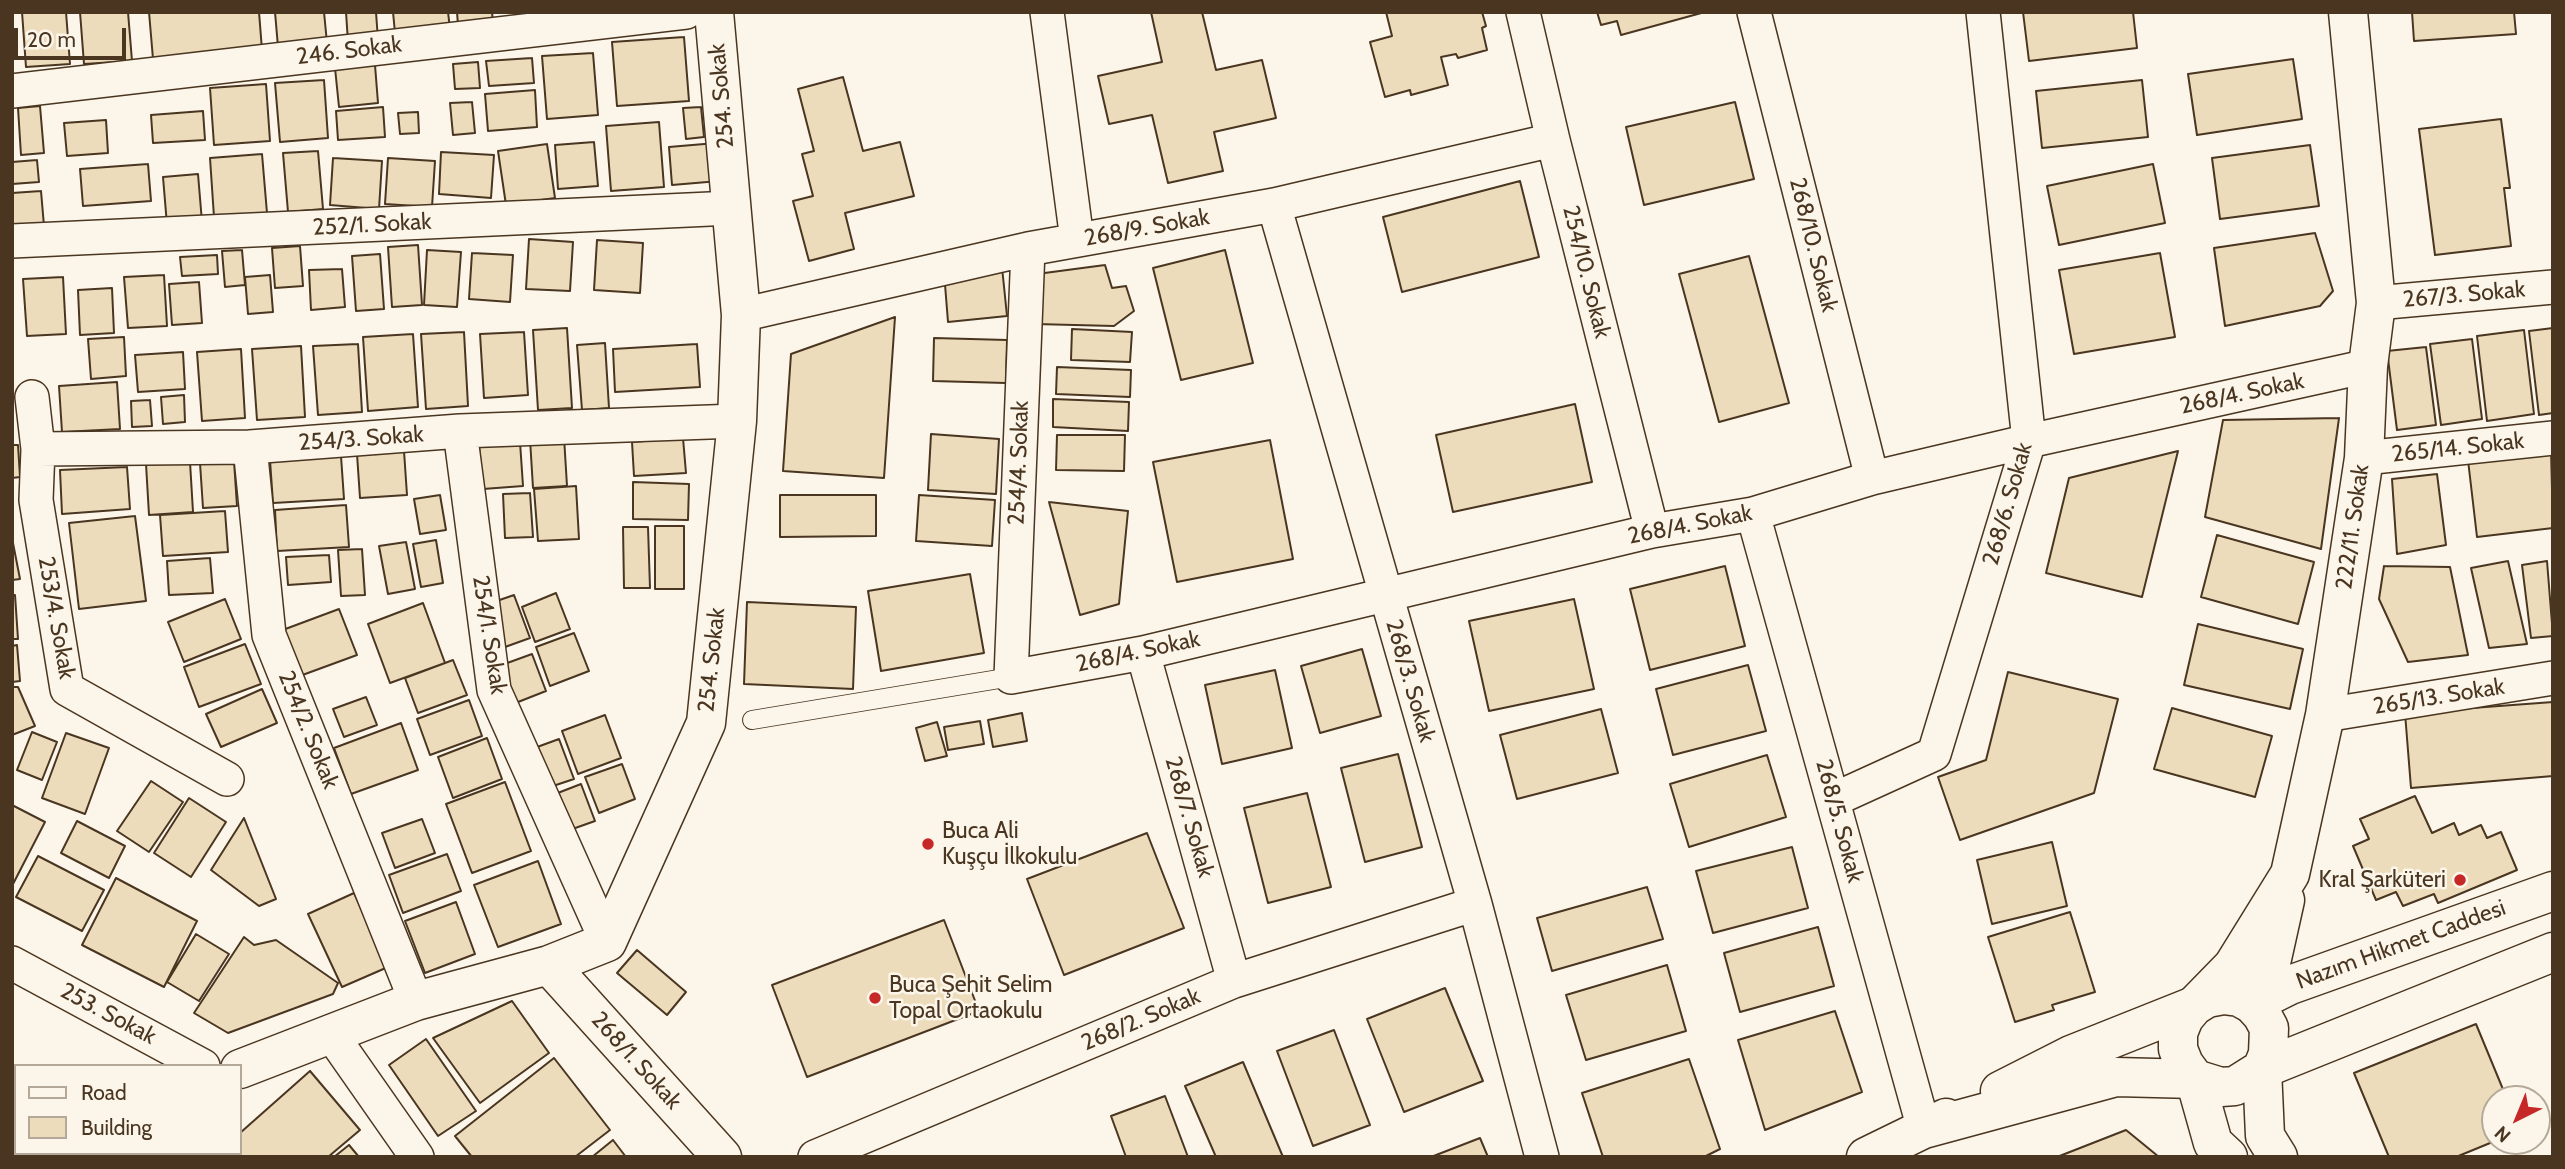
<!DOCTYPE html>
<html>
<head>
<meta charset="utf-8">
<style>
	body { margin:0 }
	#map { position:relative; width:2565px; height:1169px; overflow:hidden; background:#fbf6e9; font-family:Cabin,sans-serif }
	canvas { display:block }
	.frame { position:absolute; inset:0; border:14px solid #4a3520; pointer-events:none }
	.legend { position:absolute; left:14px; top:1064px; width:228px; height:91px; box-sizing:border-box; background:#fbf6e9; border:2px solid #b4a999; margin:0; padding:9px 12px; list-style:none; font-size:21px; color:#4a3520 }
	.legend li { display:flex; align-items:center; gap:14px; height:35px }
	.legend b { width:35px; border:2px solid #b4a999 }
	.north { position:absolute; left:2481px; top:1085px; width:70px; height:70px; box-sizing:border-box; background:#fbf6e9; border:2px solid #b4a999; border-radius:50%; rotate:223deg; font-size:19px; font-weight:700; line-height:28px; text-align:center; color:#4a3520 }
	.north::after { content:''; display:block; margin:auto; width:24px; height:32px; background:#c62828; clip-path:polygon(50% 0,100% 100%,50% 72%,0 100%) }
	.scale { position:absolute; left:14px; top:28px; width:112px; height:32px; box-sizing:border-box; border:4px solid #4a3520; border-top:0; padding-left:9px; font-size:21px; line-height:24px; white-space:nowrap; color:#4a3520; -webkit-text-stroke:5px #fbf6e9; paint-order:stroke }
</style>
</head>
<body>
<div id="map">
<canvas width="2565" height="1169"></canvas>
<div class="frame"></div>
<ul class="legend">
<li><b style="height:9px;background:#fbf6e9"></b>Road</li>
<li><b style="height:19px;background:#ecdcbc"></b>Building</li>
</ul>
<div class="north">N</div>
<div class="scale">20 m</div>
</div>
<script>
const context = document.querySelector('canvas').getContext('2d');
context.lineJoin = 'round';
function paint(path, color) {
  context.fillStyle = color;
  context.fill(path, 'evenodd');
}
function shape(rows) {
  const path = new Path2D();
  for (const r of rows) {
    path.moveTo(r[0], r[1]);
    for (let i = 2; i < r.length; i += 2) path.lineTo(r[i], r[i + 1]);
  }
  return path;
}
function trace(path, color, width, dash) {
  context.strokeStyle = color;
  context.lineWidth = width;
  context.lineCap = dash ? 'butt' : 'round';
  context.setLineDash(dash || []);
  context.stroke(path);
}
function drawText(font, color, halo, rows, align = 'center') {
  context.font = font + ' Cabin,sans-serif';
  context.lineWidth = 5;
  context.setLineDash([]);
  context.textBaseline = 'middle';
  context.strokeStyle = halo;
  context.fillStyle = color;
  for (const [text, x, y, turn = 0] of rows) {
    context.save();
    context.translate(x, y);
    context.rotate((+turn || 0) * Math.PI / 180);
    context.textAlign = isNaN(turn) ? turn : align;
    if (halo) context.strokeText(text, 0, 0);
    context.fillText(text, 0, 0);
    context.restore();
  }
}
const building = shape([
	[22,12,66,12,70,64,26,67,22,12],
	[80,12,128,12,132,61,84,64,80,12],
	[149,12,259,12,262,50,153,59,149,12],
	[275,12,324,12,327,43,278,47,275,12],
	[346,12,376,12,378,40,348,42,346,12],
	[393,12,448,12,450,29,395,33,393,12],
	[457,12,492,12,493,22,458,25,457,12],
	[1151,12,1202,12,1216,70,1262,60,1276,118,1214,132,1223,171,1168,183,1152,115,1109,124,1098,76,1162,62,1151,12],
	[1386,12,1482,12,1486,26,1482,28,1487,50,1458,58,1456,54,1441,57,1448,85,1411,95,1410,90,1385,97,1370,42,1392,36,1386,12],
	[1597,12,1705,12,1621,35,1617,21,1601,25,1597,12],
	[2023,12,2133,12,2137,48,2029,61,2023,12],
	[2412,12,2514,12,2516,34,2414,41,2412,12],
	[684,37,689,101,617,106,612,42,684,37],
	[593,53,598,115,547,119,542,56,593,53],
	[532,58,534,83,489,86,486,61,532,58],
	[2293,59,2302,119,2197,135,2188,74,2293,59],
	[478,62,480,88,455,89,453,64,478,62],
	[375,65,378,103,339,107,335,68,375,65],
	[843,77,863,151,900,142,914,196,845,213,854,249,809,261,793,201,813,196,802,154,814,151,798,89,843,77],
	[324,80,328,138,280,142,275,83,324,80],
	[2142,80,2148,137,2042,148,2036,91,2142,80],
	[266,84,270,141,214,145,210,88,266,84],
	[535,90,537,127,488,131,485,94,535,90],
	[472,102,475,133,453,135,450,103,472,102],
	[1735,102,1754,179,1644,205,1626,127,1735,102],
	[40,106,44,153,21,155,18,108,40,106],
	[383,107,385,137,338,140,336,111,383,107],
	[701,107,704,137,686,139,683,108,701,107],
	[203,111,205,140,153,143,151,115,203,111],
	[418,112,419,133,400,134,398,113,418,112],
	[2501,119,2510,188,2504,188,2511,246,2435,255,2419,129,2501,119],
	[106,120,108,153,67,156,64,123,106,120],
	[659,122,664,187,611,191,606,126,659,122],
	[594,142,598,186,558,189,555,145,594,142],
	[716,143,719,181,672,185,669,147,716,143],
	[547,144,555,198,506,205,498,151,547,144],
	[2310,145,2319,206,2220,219,2212,158,2310,145],
	[318,151,323,209,288,212,283,153,318,151],
	[441,152,494,155,491,198,439,194,441,152],
	[262,154,267,213,214,217,210,158,262,154],
	[333,158,382,161,379,209,330,205,333,158],
	[388,158,435,161,432,207,385,204,388,158],
	[37,160,39,182,12,184,12,162,37,160],
	[148,164,151,201,83,206,80,169,148,164],
	[2153,164,2165,223,2059,245,2047,186,2153,164],
	[198,174,202,222,167,225,163,177,198,174],
	[1520,181,1539,257,1402,292,1383,217,1520,181],
	[41,191,44,226,12,228,12,193,41,191],
	[2315,233,2333,291,2320,306,2225,326,2214,248,2315,233],
	[529,239,573,242,570,291,526,289,529,239],
	[597,240,643,243,640,293,594,290,597,240],
	[418,245,422,305,392,307,388,247,418,245],
	[300,246,303,286,275,288,272,248,300,246],
	[242,250,245,285,225,287,222,251,242,250],
	[427,250,461,252,457,307,424,305,427,250],
	[1225,250,1253,363,1181,380,1153,268,1225,250],
	[472,253,513,255,510,302,469,299,472,253],
	[2160,253,2175,337,2074,354,2059,270,2160,253],
	[380,254,384,309,356,311,352,256,380,254],
	[217,255,218,274,182,276,180,257,217,255],
	[1749,256,1789,403,1719,422,1679,274,1749,256],
	[1105,265,1112,288,1126,286,1134,311,1114,326,1035,324,1037,274,1105,265],
	[1002,267,1007,316,948,322,944,272,1002,267],
	[342,269,345,307,311,310,309,270,342,269],
	[164,275,167,326,128,328,124,277,164,275],
	[270,275,273,312,248,314,245,277,270,275],
	[63,277,66,334,27,336,23,279,63,277],
	[199,282,202,323,172,325,169,284,199,282],
	[112,288,114,333,80,335,78,290,112,288],
	[895,317,884,478,783,471,791,354,895,317],
	[567,328,572,408,538,410,533,330,567,328],
	[2553,328,2553,413,2539,415,2529,331,2553,328],
	[1072,329,1132,332,1130,362,1071,360,1072,329],
	[2524,330,2534,414,2487,421,2477,336,2524,330],
	[464,332,468,406,426,409,421,334,464,332],
	[524,332,528,395,484,398,480,334,524,332],
	[413,334,418,407,368,411,363,337,413,334],
	[124,337,126,376,91,379,88,339,124,337],
	[934,338,1007,340,1006,383,933,381,934,338],
	[2472,339,2482,419,2441,425,2430,344,2472,339],
	[605,343,609,408,582,410,577,345,605,343],
	[358,344,362,412,318,415,313,346,358,344],
	[697,344,700,387,615,392,613,349,697,344],
	[301,346,305,417,257,420,252,349,301,346],
	[2426,347,2436,425,2397,430,2387,351,2426,347],
	[241,349,245,418,202,421,197,352,241,349],
	[183,352,185,389,138,392,135,355,183,352],
	[1057,367,1131,370,1130,397,1056,394,1057,367],
	[117,382,120,429,62,432,59,386,117,382],
	[184,395,185,422,163,424,161,397,184,395],
	[1053,399,1129,402,1128,431,1053,427,1053,399],
	[150,400,152,426,132,427,131,401,150,400],
	[1575,404,1592,482,1453,512,1436,435,1575,404],
	[2339,418,2321,549,2205,517,2223,420,2339,418],
	[931,434,999,439,996,494,928,490,931,434],
	[1057,435,1125,435,1124,471,1056,470,1057,435],
	[564,437,567,486,533,488,530,439,564,437],
	[683,438,686,473,634,476,632,442,683,438],
	[1270,440,1293,559,1177,582,1153,462,1270,440],
	[520,442,523,486,483,489,479,445,520,442],
	[12,445,18,445,20,477,12,478,12,445],
	[2551,450,2553,528,2477,537,2468,460,2551,450],
	[404,451,407,495,360,498,357,454,404,451],
	[2178,451,2142,597,2046,573,2069,478,2178,451],
	[341,456,344,499,273,503,270,460,341,456],
	[234,461,237,506,203,508,200,463,234,461],
	[190,462,193,512,149,515,146,464,190,462],
	[127,467,130,509,62,514,60,470,127,467],
	[2437,474,2446,545,2397,554,2392,479,2437,474],
	[633,482,689,484,688,520,633,519,633,482],
	[576,486,579,539,538,541,534,489,576,486],
	[530,493,533,537,505,538,503,494,530,493],
	[440,495,446,530,420,534,414,499,440,495],
	[780,495,876,495,876,536,780,537,780,495],
	[919,495,995,500,992,546,916,541,919,495],
	[1049,502,1128,511,1119,604,1080,615,1049,502],
	[346,505,349,547,277,551,275,510,346,505],
	[225,511,228,552,163,556,160,515,225,511],
	[135,516,146,601,79,609,69,523,135,516],
	[655,526,684,526,684,589,655,589,655,526],
	[623,527,648,527,650,588,624,588,623,527],
	[2217,535,2314,562,2298,624,2201,597,2217,535],
	[12,538,20,579,12,580,12,538],
	[436,540,443,583,421,587,413,544,436,540],
	[406,542,415,589,388,594,379,546,406,542],
	[362,549,365,595,341,596,338,550,362,549],
	[329,555,331,582,288,585,286,557,329,555],
	[210,558,213,593,169,595,167,561,210,558],
	[2508,561,2527,644,2489,648,2471,568,2508,561],
	[2547,561,2553,636,2531,638,2522,565,2547,561],
	[1725,566,1745,646,1650,670,1630,589,1725,566],
	[2384,566,2450,567,2468,655,2408,662,2379,599,2384,566],
	[970,574,984,653,881,671,868,591,970,574],
	[556,593,570,629,535,642,522,607,556,593],
	[12,595,15,595,18,639,12,639,12,595],
	[514,595,530,638,505,647,488,604,514,595],
	[225,599,241,639,184,662,168,622,225,599],
	[1574,599,1594,689,1489,711,1469,621,1574,599],
	[747,602,856,607,853,689,744,684,747,602],
	[423,603,445,663,390,683,368,624,423,603],
	[339,609,357,655,297,677,280,631,339,609],
	[2198,624,2303,649,2290,709,2184,685,2198,624],
	[574,633,589,671,550,686,536,647,574,633],
	[245,644,261,684,199,707,184,667,245,644],
	[17,645,20,681,12,682,12,646,17,645],
	[1362,649,1381,716,1320,733,1301,666,1362,649],
	[532,654,546,691,513,704,499,666,532,654],
	[453,660,467,695,418,713,405,678,453,660],
	[1748,665,1766,731,1673,755,1656,689,1748,665],
	[1275,670,1292,748,1222,764,1205,685,1275,670],
	[2008,672,2118,699,2094,793,1960,840,1938,777,1986,760,2008,672],
	[12,687,18,687,35,726,12,735,12,687],
	[262,689,277,723,221,747,206,714,262,689],
	[366,697,377,725,344,737,333,709,366,697],
	[469,700,482,736,430,755,417,719,469,700],
	[2553,702,2553,776,2411,788,2405,713,2553,702],
	[2172,708,2272,736,2255,797,2154,769,2172,708],
	[1601,709,1618,773,1517,799,1500,735,1601,709],
	[1022,713,1027,741,993,747,988,720,1022,713],
	[605,715,621,758,578,774,562,731,605,715],
	[980,721,984,744,948,750,944,727,980,721],
	[937,722,947,756,925,761,916,728,937,722],
	[401,723,418,770,351,794,334,748,401,723],
	[32,732,57,742,42,780,17,770,32,732],
	[66,733,109,748,85,814,42,798,66,733],
	[487,738,502,779,453,798,438,757,487,738],
	[559,739,574,779,544,789,529,750,559,739],
	[1398,754,1422,847,1365,862,1341,768,1398,754],
	[1767,755,1786,817,1689,847,1670,784,1767,755],
	[622,764,635,799,599,813,585,777,622,764],
	[151,781,183,802,149,852,117,831,151,781],
	[505,782,531,851,472,873,446,804,505,782],
	[581,784,595,821,564,832,550,796,581,784],
	[1307,793,1331,887,1268,903,1244,808,1307,793],
	[2415,796,2432,833,2454,823,2459,835,2481,825,2487,838,2501,832,2517,870,2438,903,2434,894,2403,906,2396,892,2376,900,2353,846,2369,839,2360,819,2415,796],
	[189,798,226,822,191,877,154,853,189,798],
	[12,805,45,822,12,886,12,805],
	[244,818,276,899,259,906,211,870,244,818],
	[422,819,435,853,395,868,382,833,422,819],
	[77,821,125,846,109,878,61,853,77,821],
	[1147,833,1184,928,1064,975,1027,879,1147,833],
	[2052,842,2067,906,1992,924,1977,860,2052,842],
	[1792,847,1808,908,1713,933,1696,871,1792,847],
	[447,854,461,891,403,913,389,875,447,854],
	[38,856,104,890,82,931,16,897,38,856],
	[538,861,561,924,498,947,474,885,538,861],
	[116,878,197,921,164,987,82,945,116,878],
	[1647,887,1663,939,1552,971,1537,918,1647,887],
	[354,893,388,967,342,987,308,914,354,893],
	[456,902,475,954,425,973,405,921,456,902],
	[2070,912,2095,992,2052,1005,2054,1010,2015,1022,1988,937,2070,912],
	[944,920,979,1011,807,1077,772,985,944,920],
	[1818,927,1834,986,1740,1012,1724,953,1818,927],
	[196,934,229,954,199,1001,167,982,196,934],
	[244,937,254,945,276,940,338,983,333,994,228,1033,194,1013,244,937],
	[637,950,686,992,667,1015,617,973,637,950],
	[1667,965,1686,1031,1586,1060,1566,995,1667,965],
	[1445,988,1483,1081,1404,1112,1367,1019,1445,988],
	[512,1001,549,1053,480,1103,433,1038,512,1001],
	[1835,1011,1862,1092,1765,1130,1738,1040,1835,1011],
	[2476,1024,2507,1099,2495,1099,2495,1141,2456,1157,2389,1157,2354,1073,2476,1024],
	[1334,1030,1370,1125,1313,1146,1277,1051,1334,1030],
	[426,1039,476,1111,438,1136,389,1065,426,1039],
	[554,1058,610,1130,575,1157,472,1157,455,1136,554,1058],
	[1689,1059,1720,1149,1704,1157,1603,1157,1582,1093,1689,1059],
	[1243,1062,1283,1157,1216,1157,1185,1086,1243,1062],
	[310,1071,360,1130,328,1157,230,1157,225,1153,240,1153,240,1133,310,1071],
	[12,1073,16,1075,16,1109,12,1115,12,1073],
	[1165,1096,1188,1157,1126,1157,1111,1116,1165,1096],
	[2126,1130,2159,1157,2057,1157,2126,1130],
	[1480,1138,1488,1157,1431,1157,1480,1138],
	[613,1140,626,1157,592,1157,613,1140],
	[349,1145,359,1157,334,1157,349,1145],
	[70,1153,131,1153,134,1155,133,1157,68,1157,70,1153]
]);
paint(building, '#ecdcbc');
trace(building, '#4a3520', 2);
const service = shape([
	[752,720,1011,677]
]);
const minor = shape([
	[1047,12,1077,240],
	[1523,12,1553,140,1652,531],
	[1754,12,1872,478],
	[12,91,686,12],
	[1274,205,1475,904,1542,1157],
	[12,241,732,208],
	[1028,249,1011,677,1143,653,1652,531,1753,514,1872,478,2029,441,2368,366],
	[2376,303,2553,287],
	[741,315,1028,249,1274,205,1553,140],
	[32,397,38,449,250,447,460,431,737,421],
	[460,431,494,690,607,942],
	[250,447,269,635,416,1001],
	[38,449,36,500,67,689,227,779],
	[2364,458,2553,438],
	[1753,514,1924,1129],
	[1143,653,1234,981],
	[2325,715,2553,678],
	[1833,800,1934,754,2029,441,1983,12],
	[12,963,203,1066],
	[331,1034,417,1157],
	[815,1157,1234,981,1475,904]
]);
const tertiary = shape([
	[549,965,722,1157],
	[2252,1004,2271,963,2285,900],
	[2194,1006,2233,966,2290,874,2325,715,2364,458,2368,366,2376,303,2348,12],
	[240,1069,416,1001,549,965,607,942,706,723,737,421,741,315,714,12],
	[2262,1069,2265,1136,2278,1157],
	[2195,1079,2213,1143,2228,1157],
	[173,1157,175,1153]
]);
const secondary = shape([
	[2252,1004,2290,985,2553,891],
	[2262,1069,2553,952],
	[2000,1091,2071,1055,2194,1006],
	[1924,1129,2116,1077,2195,1079,2221,1087,2235,1086,2262,1069,2268,1054,2269,1028,2262,1015,2252,1004,2239,997,2223,995,2207,998,2194,1006,2184,1018,2178,1033,2178,1049,2184,1064,2195,1079],
	[1866,1157,1946,1118]
]);
trace(service, '#4a3520', 20);
trace(minor, '#4a3520', 36);
trace(tertiary, '#4a3520', 41);
trace(secondary, '#4a3520', 41);
trace(service, '#fbf6e9', 18);
trace(minor, '#fbf6e9', 33);
trace(tertiary, '#fbf6e9', 38);
trace(secondary, '#fbf6e9', 38);
for (const [x, y, r, color] of [
	[928,844,7,"#c62828"],
	[2460,880,7,"#c62828"],
	[875,998,7,"#c62828"]
]) {
  const dot = new Path2D();
  dot.arc(x, y, r, 0, 2 * Math.PI);
  context.fillStyle = color;
  context.fill(dot);
  trace(dot, '#fbf6e9', 2.5);
}
drawText('23px', '#4a3520', '#fbf6e9', [
	["246. Sokak",349,51,-7],
	["254. Sokak",722,96,-95],
	["252/1. Sokak",372,225,-3],
	["268/9. Sokak",1147,228,-10],
	["268/10. Sokak",1813,245,76],
	["254/10. Sokak",1586,272,76],
	["267/3. Sokak",2464,295,-5],
	["268/4. Sokak",2242,394,-12],
	["254/3. Sokak",361,439,-4],
	["265/14. Sokak",2458,448,-6],
	["254/4. Sokak",1019,463,-88],
	["268/6. Sokak",2008,504,-74],
	["268/4. Sokak",1690,525,-11],
	["222/11. Sokak",2353,527,-82],
	["253/4. Sokak",56,618,80],
	["254/1. Sokak",489,635,81],
	["268/4. Sokak",1138,652,-12],
	["254. Sokak",712,660,-84],
	["268/3. Sokak",1410,681,74],
	["265/13. Sokak",2439,697,-9],
	["254/2. Sokak",308,730,68],
	["268/7. Sokak",1189,817,74],
	["268/5. Sokak",1839,821,75],
	["Nazım Hikmet Caddesi",2401,945,-20],
	["253. Sokak",108,1014,28],
	["268/2. Sokak",1141,1020,-23],
	["268/1. Sokak",636,1061,48]
]);
drawText('23px', '#4a3520', '#fbf6e9', [
	["Buca Ali",942,831],
	["Kuşçu İlkokulu",942,857],
	["Kral Şarküteri",2446,880,"right"],
	["Buca Şehit Selim",889,985],
	["Topal Ortaokulu",889,1011]
], 'left');
</script>
</body>
</html>
